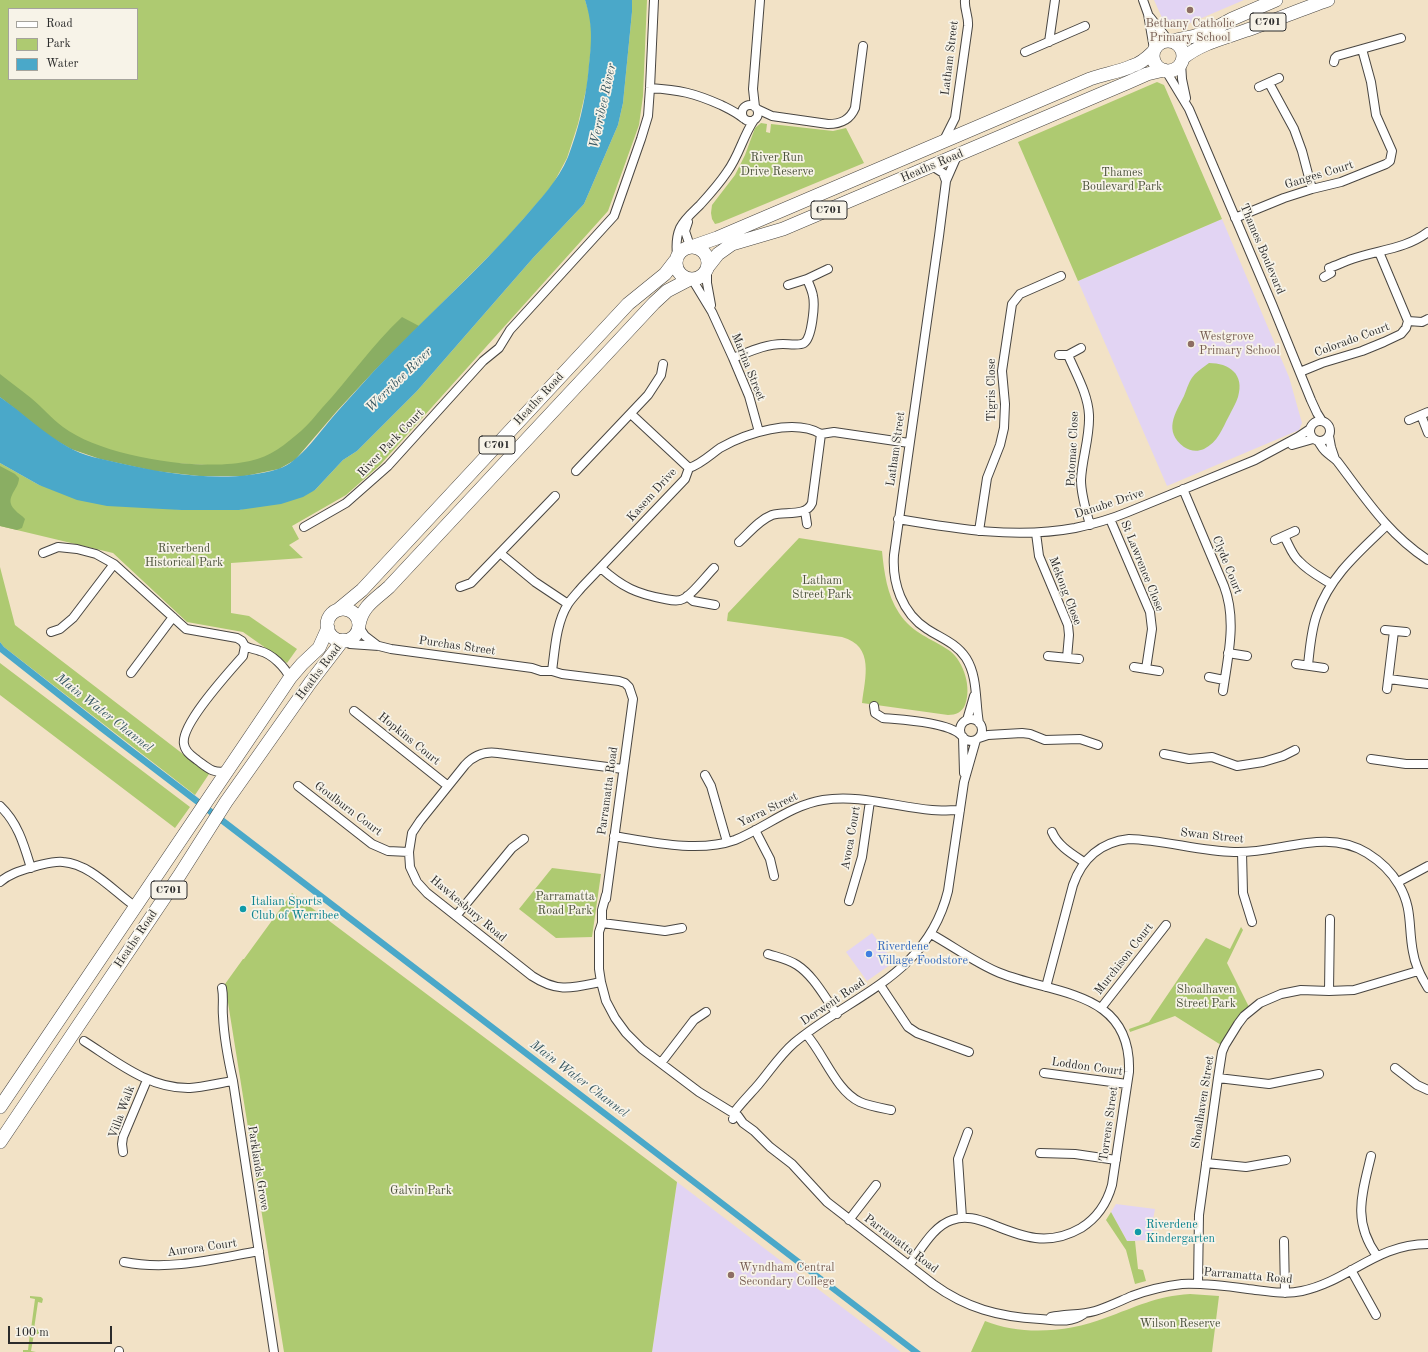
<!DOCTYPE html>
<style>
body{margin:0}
#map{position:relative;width:1428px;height:1352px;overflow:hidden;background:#f2e2c6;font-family:"Old Standard TT",serif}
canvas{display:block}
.legend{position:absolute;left:8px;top:8px;width:130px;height:72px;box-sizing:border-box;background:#f7f3e8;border:1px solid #a5a39c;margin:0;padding:5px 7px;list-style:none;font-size:12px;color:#2b2b2b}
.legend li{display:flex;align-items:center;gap:8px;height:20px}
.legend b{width:20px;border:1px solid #a5a39c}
.scale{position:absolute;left:8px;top:1326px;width:104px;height:18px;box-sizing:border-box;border:2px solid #2b2b2b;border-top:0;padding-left:5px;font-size:12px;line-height:14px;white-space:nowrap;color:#2b2b2b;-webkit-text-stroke:3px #f7f3e8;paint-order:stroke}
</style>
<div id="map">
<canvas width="1428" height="1352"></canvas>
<ul class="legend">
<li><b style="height:5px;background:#fff"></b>Road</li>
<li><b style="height:11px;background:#aeca71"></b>Park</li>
<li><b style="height:11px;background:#4aa8c9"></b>Water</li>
</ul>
<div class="scale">100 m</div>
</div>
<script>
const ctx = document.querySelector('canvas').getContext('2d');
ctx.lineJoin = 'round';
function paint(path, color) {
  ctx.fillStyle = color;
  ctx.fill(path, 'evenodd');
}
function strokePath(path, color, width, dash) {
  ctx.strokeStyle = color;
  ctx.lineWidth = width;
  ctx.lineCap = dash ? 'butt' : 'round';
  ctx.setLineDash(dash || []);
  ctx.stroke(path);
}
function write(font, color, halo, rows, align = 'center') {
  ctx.font = font + ' "Old Standard TT",serif';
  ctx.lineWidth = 3.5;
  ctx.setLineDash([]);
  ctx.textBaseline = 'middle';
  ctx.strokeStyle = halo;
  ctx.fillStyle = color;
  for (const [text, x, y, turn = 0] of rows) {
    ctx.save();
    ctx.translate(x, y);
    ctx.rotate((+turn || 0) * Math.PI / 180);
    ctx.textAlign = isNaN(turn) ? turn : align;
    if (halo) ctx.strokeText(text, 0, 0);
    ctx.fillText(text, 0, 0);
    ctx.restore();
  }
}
paint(new Path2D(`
 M1154,0H1244L1176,29L1163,20Z
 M1222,219L1289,377L1302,423L1299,430L1167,486L1078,281Z
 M872,933L894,962L867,981L846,952Z
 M677,1182L901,1352H652Z
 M1116,1204L1155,1209L1152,1225L1153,1240L1127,1241L1111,1212Z`), '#e2d4f3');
paint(new Path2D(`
 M0,0H585L590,15L592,38L587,86L578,124L567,158L552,186L505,240L375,370L279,469L100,459L0,397ZM9,9H137V79H9Z
 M632,0H647L643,96L639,125L608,211L380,465L346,495L292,526L299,539L289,545L303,558L231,563V613L249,616L297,649L287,663L243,632L187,622L113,553L0,526V463L39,485L181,510H239L315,490L343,460L357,451L417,391L533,258L584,204L618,125L623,103L632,12Z
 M1157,82L1164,85L1222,219L1078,281L1018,142Z
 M761,123L767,124L766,132L770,133L771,124L833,131L846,128L864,163L719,223L715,224L712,219L711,213L712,205L735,175L745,155L755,128Z
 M1209,363C1229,363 1245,374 1238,397C1236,403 1232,410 1229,416C1222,429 1218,442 1204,449C1197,452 1190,451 1184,447C1163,431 1175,414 1184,396C1187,389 1189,380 1195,374C1199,370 1204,367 1209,363Z
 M799,538L882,551C884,572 887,595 899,613C914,635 930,637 950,651C964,662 972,688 965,705C962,712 956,715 948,715L862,703C865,678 875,646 842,637L727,621L728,613Z
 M0,567L15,625L209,774L195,795L4,647L0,642Z
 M0,663L190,807L175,828L0,695Z
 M552,868L601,874L592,937L556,938L519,909Z
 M292,893L677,1182L652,1352H284L225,984L243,959H244Z
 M1241,927L1243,930L1227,963L1249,1007L1235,1020L1221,1045L1175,1016L1130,1032L1129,1029L1149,1022L1206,938L1230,949Z
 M1111,1212L1127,1241H1135L1138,1269L1143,1270L1146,1281L1135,1284L1126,1250L1106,1220Z
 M1190,1294L1219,1296L1212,1352H971L985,1321C1022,1336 1069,1332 1105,1318C1136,1307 1156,1296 1190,1294Z
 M30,1296L41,1297L43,1299L42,1303L38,1302L34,1329L39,1330V1333L38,1334H34L31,1351L36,1352H23V1350H28L30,1333L25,1332V1329H31L35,1299L30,1298Z`), '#aeca71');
paint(new Path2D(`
 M402,317L419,326L375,370L337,411L295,460L279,469L245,476H199L154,471L100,459L71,449L50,437L0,397V374C10,382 21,390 31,398C42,407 51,418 63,427C103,457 201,472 250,461C270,457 286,444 301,431C309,424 315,416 322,408C349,379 372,345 402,317Z
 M0,466L15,474L19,478C19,490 3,498 15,510C18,514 22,515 25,519L22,528L17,530L0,526Z`), '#8aae63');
paint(new Path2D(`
 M585,0H632V12L623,103L618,125L584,204L533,258L417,391L357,451L343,460L315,490L303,497L281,504L239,510H181L107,506L77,500L39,485L0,463V397C23,413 43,433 68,447C83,456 102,459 119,463C166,474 230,484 278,469C300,463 322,428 338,411C350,398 362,384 374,371C423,319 477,272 524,218C540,199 558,181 568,157C578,131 585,102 588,75C591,46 594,28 585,0Z
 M0,642L4,647L129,745L921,1352H911L100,731L0,652Z`), '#4aa8c9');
const minor = new Path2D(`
 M1143,0L1148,14L1154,49
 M1150,17L1169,41
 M1049,42L1055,0
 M1025,52L1085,26
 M1334,62L1335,58L1337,56L1401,38
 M1181,63L1182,79L1186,98
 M1166,71L1189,109L1272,304L1311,400L1317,413L1322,421
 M1269,83L1294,129L1302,151L1312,189
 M1259,87L1279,78
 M650,88C680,90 694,93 721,105C729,109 736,112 743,118
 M742 113a8 8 0 1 1 16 0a8 8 0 1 1-16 0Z
 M755,107L753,89L760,0
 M757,109L772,116L828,124C841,124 850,120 855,108L863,46
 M943,142L955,118L968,26C969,17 964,9 965,0
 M957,156L946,181L939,236L894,555C892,583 902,613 927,629C941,638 956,643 966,658C978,677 975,701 979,723
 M932,166L943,173L946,181
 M1235,218L1284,198L1312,189L1341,182L1386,164L1390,161L1392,151L1376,115L1371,82L1362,49
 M688,222L685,231L690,246
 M1379,252L1408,321
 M677,255C676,245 676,237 680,228C685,218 693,212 700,205C710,194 719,184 727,172C739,156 743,136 754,120
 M707,269V283L711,305
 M1324,277L1331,273L1329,268C1337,265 1344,262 1352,259C1378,250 1406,249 1428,232
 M692,279L712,312L733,358L749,396L759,432
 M788,285L807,279L828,269
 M1059,355H1068L1081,348
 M1068,355C1076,374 1088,394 1089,415C1090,437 1082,458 1081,480C1081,495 1086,510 1090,525
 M733,358C749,352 765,344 783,344C789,344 799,346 804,343C812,338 815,305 813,296C812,290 809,284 807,279
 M1300,372L1322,363L1362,351L1384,342L1401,334L1406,328L1408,321L1422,322L1428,319
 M631,414L689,468
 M1421,415L1428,433
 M1409,420L1428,412
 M1310 431a10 10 0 1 1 20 0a10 10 0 1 1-20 0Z
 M1329,436L1331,447L1335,459
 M1318,441C1320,444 1322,448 1325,451C1329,455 1333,457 1337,461C1366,499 1387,533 1428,560
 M1292,445L1313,439
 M576,471L648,395L661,375L663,364
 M1183,489L1224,586C1237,620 1228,656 1223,691
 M805,511L807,524
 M898,519C957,529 1016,539 1075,528C1094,524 1111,519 1128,512L1255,460L1298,437L1310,429
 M1110,519L1150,612L1152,629L1146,669
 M304,527L346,503L388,466L483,361L499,348L510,330L614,216L641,139L648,116L650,88L654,0
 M979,531L987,478L1000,445L1004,428L1005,404L1002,371L1012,304L1020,294L1061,276
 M1036,533L1039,556L1068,625L1069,635L1067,658
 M1284,536C1289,545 1292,555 1299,561C1308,571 1320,577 1331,584
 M1275,540L1295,531
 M739,542C749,533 759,520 772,515C785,511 806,517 812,503L821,434
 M43,553L58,547L77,549L96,554L114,564L186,629L237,638L242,641L245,646
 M500,553L535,582L568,604
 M601,568C622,587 637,594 665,599C670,600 678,602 683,599C692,595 706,576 714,568
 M460,587L471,583L555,496
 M687,596L693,601L715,605
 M359,627L365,636L378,646
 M1385,630L1406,632
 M51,632L60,629L73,618L114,564
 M345,640L350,644L379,646L391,649L532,668L541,671H552L562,674L619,681L625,683L629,687L633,699L606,899
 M245,646C250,649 255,649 260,651C272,654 285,667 290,678
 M1228,653L1247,656
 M1048,656L1079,659
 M1296,664L1324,668
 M1308,665C1310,648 1311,630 1317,614C1330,576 1359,552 1387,525
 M1134,667L1159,671
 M552,671C555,649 556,623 568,604C572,598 577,593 582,587L685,479L689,468C701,464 710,455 720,448C746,433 794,418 821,434L834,432L909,443
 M131,673L173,617
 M1209,677L1224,680
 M1389,679L1428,684
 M1387,689L1394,631
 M874,706L875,713L883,718C903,720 947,722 961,735
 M354,711L448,786
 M960 730a11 11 0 1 1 22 0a11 11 0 1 1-22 0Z
 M967,720L974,696
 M963,737L964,773
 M979,738L988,735L1022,733L1030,734L1045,740L1080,739L1098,745
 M1164,754L1189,759L1212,757L1237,766L1263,762L1283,756L1295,750
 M1371,759L1406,764H1428
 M227,771C213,774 208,768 197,760C192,756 185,752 184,744C180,725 229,672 243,656L245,646
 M705,775L711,786L727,842
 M298,786L372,844L388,851L409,852
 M0,806C18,823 24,845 31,868
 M755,830L770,859L774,876
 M1052,832C1058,846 1072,854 1084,862
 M614,836C651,842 699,853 735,840C765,828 791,805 823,800C859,794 896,807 932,810C941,811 951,810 960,810
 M1242,852L1243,893L1252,922
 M0,882C10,873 23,870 36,866C45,864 54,861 63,862C91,864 114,892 136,907
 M1398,882L1428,866
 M606,895L602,910V923L599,932V969L601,982L606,1001L615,1018L626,1033L642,1049L699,1092L738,1116L743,1123L754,1131L770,1147L792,1164L827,1202L933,1284C966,1308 999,1317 1040,1319C1055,1320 1070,1324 1084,1314
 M849,901L862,857L870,801
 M456,916L512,848L524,839
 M602,923L665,931L682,928
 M768,954C777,957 788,959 797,965C814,976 825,998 837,1014
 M601,982C572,988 558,993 532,976L427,893L417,882L410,867L409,852L412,833L420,821L465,765C474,755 485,751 498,753L623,769
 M880,985L908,1027L917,1033L969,1052
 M1046,987L1073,885C1082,859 1101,842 1129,839C1164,840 1199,851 1234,852C1279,854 1325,827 1367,853C1380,861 1391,871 1399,885C1413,909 1408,927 1413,952C1415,965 1421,977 1428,988
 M222,988C224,998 222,1007 223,1016C224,1038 228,1059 233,1081L274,1352
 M1329,991L1330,919
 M1101,1008L1166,925
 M806,1034C824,1054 836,1091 860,1102C869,1106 881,1108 891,1110
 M84,1041C117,1062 149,1089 190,1088C204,1087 219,1083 233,1081
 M661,1063L694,1020L706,1012
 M1395,1068L1417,1085L1428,1090
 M1044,1073L1127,1084
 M1218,1078L1269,1084L1319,1074
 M733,1119L736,1110C743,1101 751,1093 758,1085C770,1071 780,1055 794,1043C853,994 927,976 948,891L964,782L976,740
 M123,1152L122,1144L123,1137L147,1080
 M1040,1153L1075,1154L1116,1160
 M1371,1156C1362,1194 1352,1221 1377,1256
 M1206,1163L1246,1167L1286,1160
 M962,1218L958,1159L968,1132
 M849,1220L876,1185
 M1284,1241L1285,1293
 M124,1262C170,1271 214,1259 259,1251
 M909,1265C921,1250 933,1226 952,1220C965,1215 978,1219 991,1224C1023,1237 1048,1247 1081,1228C1097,1218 1107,1203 1112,1185L1129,1072C1132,990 1055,995 1000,973C977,964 953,946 931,934
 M1351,1270L1376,1315
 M1198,1284L1199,1215L1218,1078L1222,1052L1225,1045L1238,1024L1244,1016L1260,1003L1281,994L1301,990L1329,991L1354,990L1418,971
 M1051,1317C1066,1314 1081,1315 1095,1311C1108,1307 1120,1301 1132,1296C1148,1290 1165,1286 1182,1284C1204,1283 1226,1286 1248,1289C1266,1291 1284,1295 1302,1291C1349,1281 1376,1244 1428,1244
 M119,1351V1352`);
const primary = new Path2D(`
 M1171,41L1195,36L1210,31L1232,19L1276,0
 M1153 56a15 15 0 1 1 30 0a15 15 0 1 1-30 0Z
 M1183,58C1201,43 1225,38 1247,30C1274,21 1301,9 1328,0
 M694,246L717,238L1090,79C1104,74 1119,72 1132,66C1140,64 1147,58 1153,52
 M676 263a16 16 0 1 1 32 0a16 16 0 1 1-32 0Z
 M707,268L718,254L732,244L783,229L1129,82L1147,74L1164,70
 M339,609L362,590L628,304L665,274L675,261
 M327 625a16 16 0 1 1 32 0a16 16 0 1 1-32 0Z
 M359,625C362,606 376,599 389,587L654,303L667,291L690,279
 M0,1107L290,678L302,664L319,648L328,628
 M0,1142L179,876L226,802L310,683L343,640`);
strokePath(minor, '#494642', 10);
strokePath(primary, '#494642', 14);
strokePath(minor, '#fff', 8);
strokePath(primary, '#fff', 13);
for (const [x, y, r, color] of [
 [1190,10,4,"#8d6e63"],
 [1191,344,4,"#8d6e63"],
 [243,909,4,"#0f9aa8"],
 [869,954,4,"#3f7fe0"],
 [1138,1232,4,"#0f9aa8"],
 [731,1275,4,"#8d6e63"]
]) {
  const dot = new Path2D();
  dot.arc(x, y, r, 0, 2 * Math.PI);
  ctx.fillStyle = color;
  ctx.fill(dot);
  strokePath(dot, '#f7f3e8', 1.5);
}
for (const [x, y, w] of [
 [1268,22,36],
 [829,210,36],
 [497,445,36],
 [169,890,36]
]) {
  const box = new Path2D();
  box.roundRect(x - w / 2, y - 9, w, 18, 3);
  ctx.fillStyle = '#f7f3e8';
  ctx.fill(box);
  strokePath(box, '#2b2b2b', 1);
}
write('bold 11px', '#2b2b2b', null, [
 ["C701",1268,22],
 ["C701",829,210],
 ["C701",497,445],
 ["C701",169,890]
]);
write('12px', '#785e54', '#f7f3e8', [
 ["Bethany Catholic",1190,24,"center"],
 ["Primary School",1190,38,"center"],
 ["Westgrove",1199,337],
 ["Primary School",1199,351],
 ["Wyndham Central",739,1268],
 ["Secondary College",739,1282]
], 'left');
write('12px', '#2b2b2b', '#f7f3e8', [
 ["Latham Street",950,58,-83],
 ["Heaths Road",932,166,-23],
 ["Ganges Court",1319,175,-17],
 ["Thames Boulevard",1262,249,67],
 ["Colorado Court",1352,340,-20],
 ["Marina Street",748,367,68],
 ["Tigris Close",992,390,-90],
 ["Heaths Road",539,399,-47],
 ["River Park Court",391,443,-46],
 ["Latham Street",896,449,-82],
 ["Potomac Close",1073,449,-87],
 ["Kasem Drive",652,495,-48],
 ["Danube Drive",1109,504,-18],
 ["Clyde Court",1227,565,68],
 ["St Lawrence Close",1142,566,68],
 ["Mekong Close",1065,591,69],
 ["Purchas Street",457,646,8],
 ["Heaths Road",319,672,-53],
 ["Hopkins Court",409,739,39],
 ["Parramatta Road",608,791,-82],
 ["Goulburn Court",348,809,37],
 ["Yarra Street",768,810,-26],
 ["Swan Street",1212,836,6],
 ["Avoca Court",851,838,-80],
 ["Hawkesbury Road",468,909,40],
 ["Heaths Road",136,939,-56],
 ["Murchison Court",1124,959,-52],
 ["Derwent Road",833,1002,-34],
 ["Loddon Court",1087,1067,8],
 ["Shoalhaven Street",1203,1102,-81],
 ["Villa Walk",122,1112,-70],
 ["Torrens Street",1109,1124,-82],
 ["Parklands Grove",258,1168,81],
 ["Parramatta Road",901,1244,37],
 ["Aurora Court",202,1248,-8],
 ["Parramatta Road",1248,1276,5]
]);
write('12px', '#4c533c', '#f7f3e8', [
 ["River Run",777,158],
 ["Drive Reserve",777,172],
 ["Thames",1122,173],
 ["Boulevard Park",1122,187],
 ["Riverbend",184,549],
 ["Historical Park",184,563],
 ["Latham",822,581],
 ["Street Park",822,595],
 ["Parramatta",565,897],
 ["Road Park",565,911],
 ["Shoalhaven",1206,990],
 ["Street Park",1206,1004],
 ["Galvin Park",421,1191],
 ["Wilson Reserve",1180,1324]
]);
write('12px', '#0d838f', '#f7f3e8', [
 ["Italian Sports",251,902],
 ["Club of Werribee",251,916],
 ["Riverdene",1146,1225],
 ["Kindergarten",1146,1239]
], 'left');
write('12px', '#366cbe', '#f7f3e8', [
 ["Riverdene",877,947],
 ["Village Foodstore",877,961]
], 'left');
write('italic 13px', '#365762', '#f7f3e8', [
 ["Werribee River",603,106,-78],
 ["Werribee River",399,380,-44],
 ["Main Water Channel",104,713,38],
 ["Main Water Channel",579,1079,37]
]);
</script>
